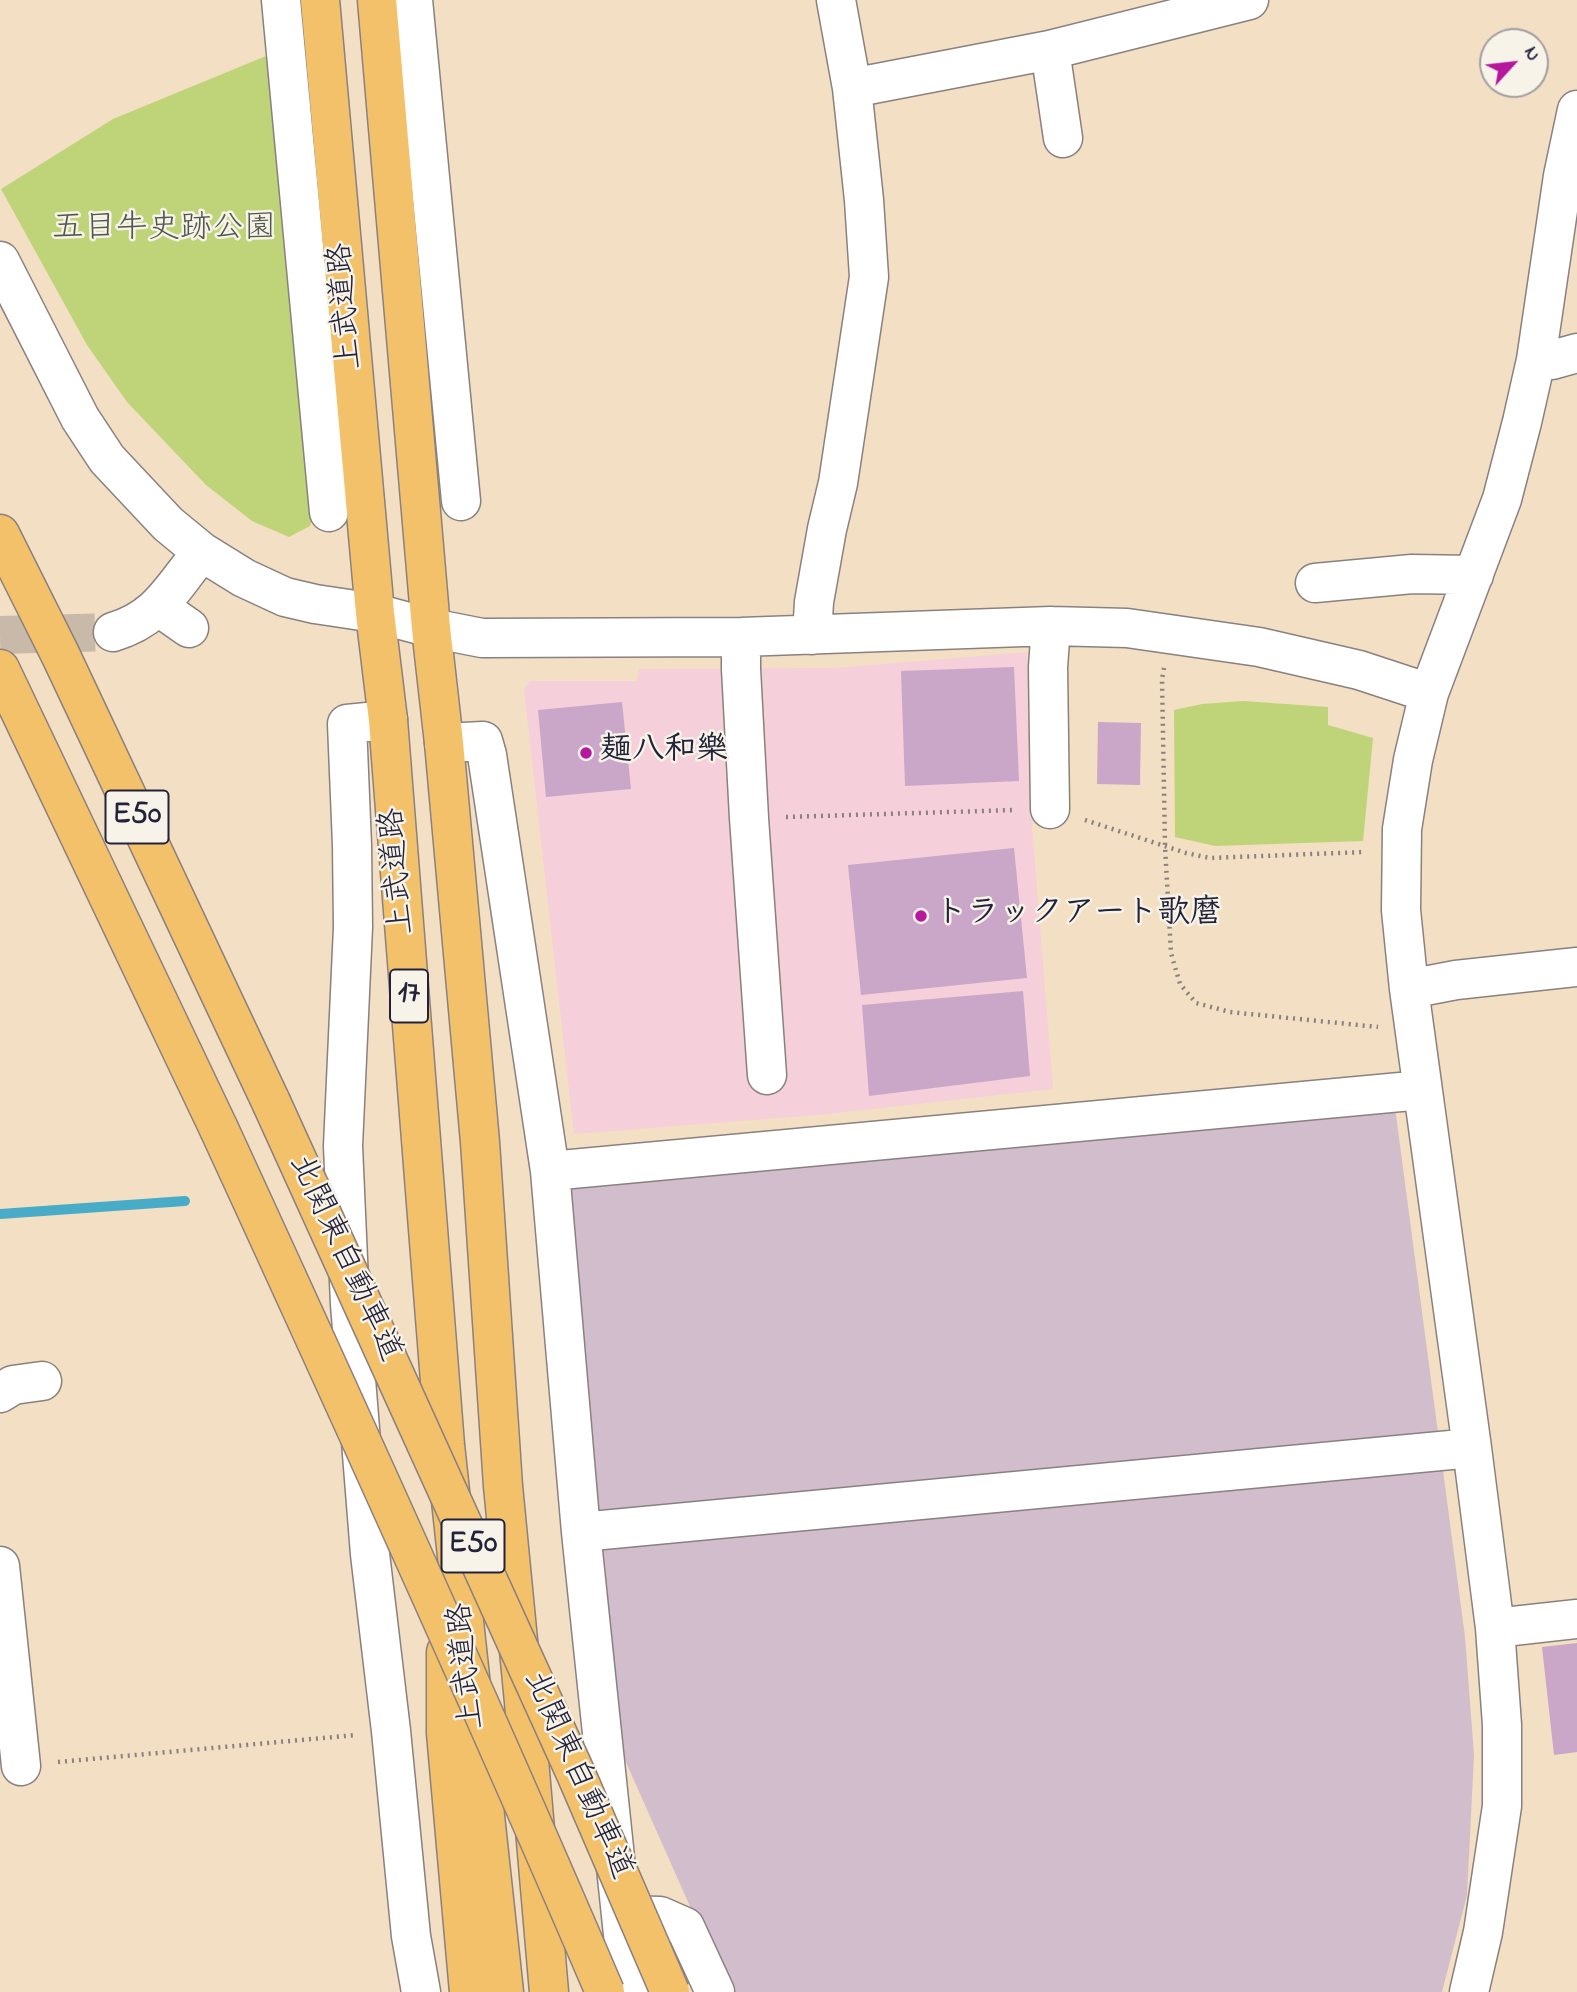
<!DOCTYPE html>
<meta charset="utf-8">
<style>
body{margin:0}
#map{position:relative;width:1577px;height:1992px;overflow:hidden;background:#f3dfc3;font-family:"Indie Flower",sans-serif}
canvas{display:block}
.north{position:absolute;left:1479px;top:28px;width:70px;height:70px;box-sizing:border-box;background:#f7f3e8;border:2px solid #a29fa3;border-radius:50%;rotate:63deg;font-size:19px;font-weight:700;line-height:28px;text-align:center;color:#22223b}
.north::after{content:'';display:block;margin:auto;width:24px;height:32px;background:#b5179e;clip-path:polygon(50% 0,100% 100%,50% 72%,0 100%)}
</style>
<div id="map">
<canvas width="1577" height="1992"></canvas>
<div class="north">N</div>
</div>
<script>
const ctx = document.querySelector('canvas').getContext('2d');
ctx.lineJoin = 'round';
function paint(path, color) {
  ctx.fillStyle = color;
  ctx.fill(path, 'evenodd');
}
function strokePath(path, color, width, dash) {
  ctx.strokeStyle = color;
  ctx.lineWidth = width;
  ctx.lineCap = dash ? 'butt' : 'round';
  ctx.setLineDash(dash || []);
  ctx.stroke(path);
}
function write(font, color, halo, rows, align = 'center') {
  ctx.font = font + ' "Indie Flower","Klee One",sans-serif';
  ctx.lineWidth = 5;
  ctx.setLineDash([]);
  ctx.textBaseline = 'middle';
  ctx.strokeStyle = halo;
  ctx.fillStyle = color;
  for (const [text, x, y, turn = 0] of rows) {
    ctx.save();
    ctx.translate(x, y);
    ctx.rotate((+turn || 0) * Math.PI / 180);
    ctx.textAlign = isNaN(turn) ? turn : align;
    if (halo) ctx.strokeText(text, 0, 0);
    ctx.fillText(text, 0, 0);
    ctx.restore();
  }
}
paint(new Path2D(`
 M1027,652L1034,809L1032,827L1053,1089L818,1115L574,1134L524,689L530,681H637L639,669L835,668Z`), '#f5cfd9');
paint(new Path2D(`
 M1394,1100L1465,1637L1474,1755L1467,1895L1442,1992H728L625,1760L599,1529L565,1180Z`), '#d1bdcb');
paint(new Path2D(`
 M266,56L315,514L310,526L289,537L252,521L206,485L127,402L87,345L1,189L113,119Z
 M1243,701L1328,707V725L1373,738L1363,841L1215,846L1175,837L1174,710L1202,704Z`), '#bfd478');
strokePath(new Path2D(`
 M0,1214L185,1201`), '#48abc7', 10);
paint(new Path2D(`
 M1014,667L1019,781L905,786L901,671Z
 M622,702L631,789L546,797L538,710Z
 M1098,722L1141,723L1140,785L1097,784Z
 M1014,848L1027,978L861,995L848,865Z
 M1023,991L1030,1076L869,1096L862,1005Z
 M1577,1643V1752L1554,1755L1542,1647Z`), '#caa7c9');
strokePath(new Path2D(`
 M0,635L113,632`), '#c9b9a8', 38, [38, 19]);
const minor = new Path2D(`
 M281,0L329,512
 M413,0L461,501
 M1050,50L1063,138
 M852,88L1050,50L1249,0
 M0,261L80,418L107,459L168,524L202,552L244,578L285,597L315,604L375,613L431,628L482,638L741,637L1051,626L1127,628L1259,647L1359,670L1429,693
 M1536,360H1552L1577,353
 M1315,583L1412,574L1474,575
 M159,607L189,628
 M113,632C160,618 172,587 202,552
 M812,635L814,602L827,529L838,483L869,277L864,200L852,88L836,0
 M741,637V669L749,818L767,1075
 M388,720L347,724L352,845L353,927L343,1146L350,1304L370,1554L391,1731L411,1936L421,1992
 M444,743L483,741L487,755L550,1171L581,1532L629,1992
 M1050,809L1048,667L1051,626
 M1409,989L1456,980L1577,967
 M550,1171L1422,1090
 M0,1393L13,1385L42,1381
 M581,1532L1472,1448
 M0,1566L21,1766
 M1495,1628L1577,1619
 M622,1915L660,1916L685,1927L715,1992
 M1469,1992L1483,1932L1502,1806V1725L1495,1628L1472,1448L1409,989L1401,910L1402,829L1413,760L1429,693L1502,499L1522,422L1536,360L1563,176L1577,110`);
const highway = new Path2D(`
 M320,0L375,613L388,720L445,1445L504,1992
 M377,0L431,628L444,743L480,1142L503,1486L524,1702L549,1992
 M0,534L61,656L271,1102
 M0,669L219,1129
 M446,1652V1733L469,1992`);
strokePath(minor, '#8a807f', 41);
strokePath(highway, '#8a807f', 41);
strokePath(new Path2D(`
 M1164,668L1162,679L1165,846L1171,953L1180,984L1196,1003L1230,1012L1378,1027
 M786,817L1015,810
 M1085,820L1186,853L1210,858L1364,852
 M58,1762L356,1735`), '#8a807f', 4.5, [2, 5]);
strokePath(minor, '#fff', 38);
strokePath(highway, '#f4c16b', 38);
const highwayBridge = new Path2D(`
 M271,1102L576,1774L670,1992
 M219,1129C351,1416 481,1702 605,1992`);
strokePath(highwayBridge, '#8a807f', 41, []);
strokePath(highwayBridge, '#f4c16b', 38);
for (const [x, y, r, color] of [
 [586,753,7,"#b5179e"],
 [921,916,7,"#b5179e"]
]) {
  const dot = new Path2D();
  dot.arc(x, y, r, 0, 2 * Math.PI);
  ctx.fillStyle = color;
  ctx.fill(dot);
  strokePath(dot, '#f7f3e8', 2.5);
}
for (const [x, y, w] of [
 [137,817,63],
 [409,996,38],
 [473,1546,63]
]) {
  const box = new Path2D();
  box.roundRect(x - w / 2, y - 26.5, w, 53, 5);
  ctx.fillStyle = '#f7f3e8';
  ctx.fill(box);
  strokePath(box, '#22223b', 2);
}
write('bold 30px', '#22223b', null, [
 ["E50",137,817],
 ["17",409,996],
 ["E50",473,1546]
]);
write('32px', '#51574d', '#f7f3e8', [
 ["五目牛史跡公園",164,231]
]);
write('32px', '#22223b', '#f7f3e8', [
 ["上武道路",348,306,-95],
 ["上武道路",400,871,-95],
 ["北関東自動車道",343,1259,65],
 ["上武道路",469,1666,-96],
 ["北関東自動車道",576,1776,66]
]);
write('bold 32px', '#22223b', '#f7f3e8', [
 ["麺八和樂",600,753],
 ["トラックアート歌麿",935,916]
], 'left');
</script>
